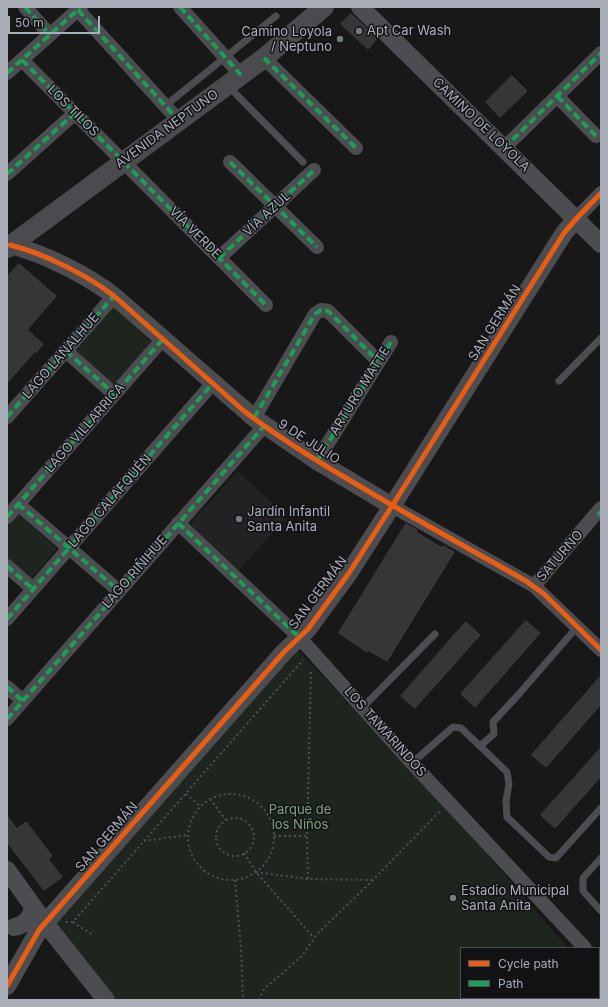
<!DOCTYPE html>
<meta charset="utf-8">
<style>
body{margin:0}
#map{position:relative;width:608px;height:1007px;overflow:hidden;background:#181818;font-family:Inter,sans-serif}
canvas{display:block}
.frame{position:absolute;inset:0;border:8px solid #a9aeb9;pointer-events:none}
.legend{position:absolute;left:460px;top:947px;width:140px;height:52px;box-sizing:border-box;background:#121214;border:1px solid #4e5056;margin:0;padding:5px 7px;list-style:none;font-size:12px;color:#a9aeb9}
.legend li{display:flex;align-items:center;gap:8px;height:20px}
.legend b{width:20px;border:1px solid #4e5056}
.scale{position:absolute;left:8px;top:16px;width:92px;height:18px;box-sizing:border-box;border:2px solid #a9aeb9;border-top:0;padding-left:5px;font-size:12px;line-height:14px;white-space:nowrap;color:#a9aeb9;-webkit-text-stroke:3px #121214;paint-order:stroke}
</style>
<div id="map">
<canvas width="608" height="1007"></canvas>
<div class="frame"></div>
<ul class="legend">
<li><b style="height:5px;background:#e95d12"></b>Cycle path</li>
<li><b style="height:5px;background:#1a9f57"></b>Path</li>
</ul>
<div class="scale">50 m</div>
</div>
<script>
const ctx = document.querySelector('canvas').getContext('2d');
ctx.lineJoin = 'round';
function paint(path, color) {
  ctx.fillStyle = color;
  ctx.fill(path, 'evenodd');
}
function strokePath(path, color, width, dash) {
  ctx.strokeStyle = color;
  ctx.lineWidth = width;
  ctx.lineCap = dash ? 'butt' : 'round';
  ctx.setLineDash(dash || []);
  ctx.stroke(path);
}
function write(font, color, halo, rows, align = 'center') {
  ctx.font = font + ' Inter,sans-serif';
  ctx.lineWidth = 3;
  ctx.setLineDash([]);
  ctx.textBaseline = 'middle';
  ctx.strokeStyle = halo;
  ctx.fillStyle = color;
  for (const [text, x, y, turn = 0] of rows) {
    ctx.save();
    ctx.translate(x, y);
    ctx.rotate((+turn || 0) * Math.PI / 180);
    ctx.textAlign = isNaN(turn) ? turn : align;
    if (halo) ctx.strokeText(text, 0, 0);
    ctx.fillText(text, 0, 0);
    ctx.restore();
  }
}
paint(new Path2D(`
 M238,471L287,517L239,570L192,528V521Z`), '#222224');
paint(new Path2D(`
 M111,304L152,343L112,387L70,350Z
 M17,513L57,548L30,580L7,560V524Z
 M298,650L454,816L568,948H461V998H599V984L601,986V1000H114L57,930V922L277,673L280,666Z`), '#1e251f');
const building = new Path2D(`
 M351,14L377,38L368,49L341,24Z
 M512,76L527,91L500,117L486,102Z
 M19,264L56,296L27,330L43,344L36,353L35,351L7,383V277Z
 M406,524L417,530L416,532L442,548L443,546L454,552L387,661L368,650L367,652L339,633Z
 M526,621L540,633L475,707L461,694Z
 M466,622L480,635L415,708L401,696Z
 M601,676V704L546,767L532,755Z
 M601,748V776L555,828L541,815Z
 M7,816L17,829L26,822L52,856L48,859L62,877L44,890L7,842Z`);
paint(building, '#363637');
strokePath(building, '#404144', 1);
strokePath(new Path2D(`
 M186,794L200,806
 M188 837a43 43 0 1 1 86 0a43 43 0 1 1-86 0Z
 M210,799L226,820
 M216 837a19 19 0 1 1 38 0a19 19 0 1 1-38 0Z
 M274,836H307
 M144,841L188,835
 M244,853L256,872L314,938
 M256,872L308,879L373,880
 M308,879L307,836L311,669
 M235,880L241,948L243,1000
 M66,922H73L303,660
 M73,922L93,935
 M599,993L601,991
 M259,1000L264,989L302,956L317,934L373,880L440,811
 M591,1000L593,998`), '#4e4f53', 2, [2, 3]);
strokePath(new Path2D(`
 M228,86L303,162
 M165,106L276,16
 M559,381L601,338
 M362,708L435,634
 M480,746L494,734L493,722L519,694L577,627
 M412,763L453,727L461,728L507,772L509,784L506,801L507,817L549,857L556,858L601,808
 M601,858L583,878V891L601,911`), '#4c4d51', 7);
strokePath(new Path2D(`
 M25,7L50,35
 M180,7L241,75
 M78,10L179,121
 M264,58L356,148
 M22,60L266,305
 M7,73L81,7
 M557,96L596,136
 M504,148L601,53
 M230,162L317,247
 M7,174L75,113
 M576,219L601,193
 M219,258L314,170
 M66,351L114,394
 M7,417L114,296
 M254,418L315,314L321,310L328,311L378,361
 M317,461L391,342
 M18,504L119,591
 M392,506L534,586L601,650
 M7,517L163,339
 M178,523L299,637L412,763L585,948
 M7,566L33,589
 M534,586L601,508
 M7,619L213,383
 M7,687L23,701
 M7,719L264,426
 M599,963L601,966`), '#4c4d51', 14);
strokePath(new Path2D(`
 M360,7L601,244
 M10,245C43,253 87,275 114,296L254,418L317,461L392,506
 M7,870L45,923L106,1000
 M14,927C25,925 32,917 33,906
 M7,986L39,930L284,652L308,629L349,573L399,495L564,233L576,219`), '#4c4d51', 18);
strokePath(new Path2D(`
 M7,248L264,58L324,7`), '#4b4b4f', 20);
strokePath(new Path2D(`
 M25,7L50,35
 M180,7L241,75
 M78,10L179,121
 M264,58L356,148
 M22,60L266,305
 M7,73L80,8
 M557,96L596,136
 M504,148L601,53
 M230,162L317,247
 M7,174L75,113
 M219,258L314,170
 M66,351L114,394
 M7,417L114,296
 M254,418L315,314L321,310L328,311L378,361
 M317,461L391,342
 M18,504L119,591
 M598,512L601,515
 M7,517L163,339
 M178,523L299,637
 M7,566L33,589
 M7,619L213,383
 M7,687L23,701
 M7,719L264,426`), '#1a9f57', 4, [8, 4]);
strokePath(new Path2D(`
 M10,245C43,253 87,275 114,296L244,411C278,437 315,460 351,481C409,516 468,548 526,581L544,594L601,650
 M7,986L39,930L284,652L308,629L349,573L399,495L564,233L576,219L601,193`), '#e95d12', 5);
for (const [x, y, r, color] of [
 [359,31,4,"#767a81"],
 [340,39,4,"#767a81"],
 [239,519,4,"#767a81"],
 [453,898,4,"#767a81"]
]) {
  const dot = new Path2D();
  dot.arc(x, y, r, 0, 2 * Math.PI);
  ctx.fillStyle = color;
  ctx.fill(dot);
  strokePath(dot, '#121214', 1.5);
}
write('13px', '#a9aeb9', '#121214', [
 ["Apt Car Wash",367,31],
 ["Camino Loyola",332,32,"right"],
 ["/ Neptuno",332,47,"right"],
 ["Jardín Infantil",247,512],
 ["Santa Anita",247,527],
 ["Estadio Municipal",461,891],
 ["Santa Anita",461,906]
], 'left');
write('13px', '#a9aeb9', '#121214', [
 ["LOS TILOS",73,111,45],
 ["CAMINO DE LOYOLA",481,125,44],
 ["AVENIDA NEPTUNO",167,129,-36],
 ["VÍA AZUL",267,214,-43],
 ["VÍA VERDE",195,233,45],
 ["SAN GERMÁN",495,323,-58],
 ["LAGO LANALHUE",61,356,-49],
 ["ARTURO MATTE",360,391,-58],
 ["LAGO VILLARRICA",85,428,-49],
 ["9 DE JULIO",309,442,33],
 ["LAGO CALAFQUÉN",110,501,-49],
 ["SATURNO",560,556,-49],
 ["LAGO RIÑIHUE",135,572,-49],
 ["SAN GERMÁN",318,593,-53],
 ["LOS TAMARINDOS",385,732,48],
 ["SAN GERMÁN",107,837,-49]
]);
write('13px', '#80a382', '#121214', [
 ["Parque de",300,810],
 ["los Niños",300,825]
]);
</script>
